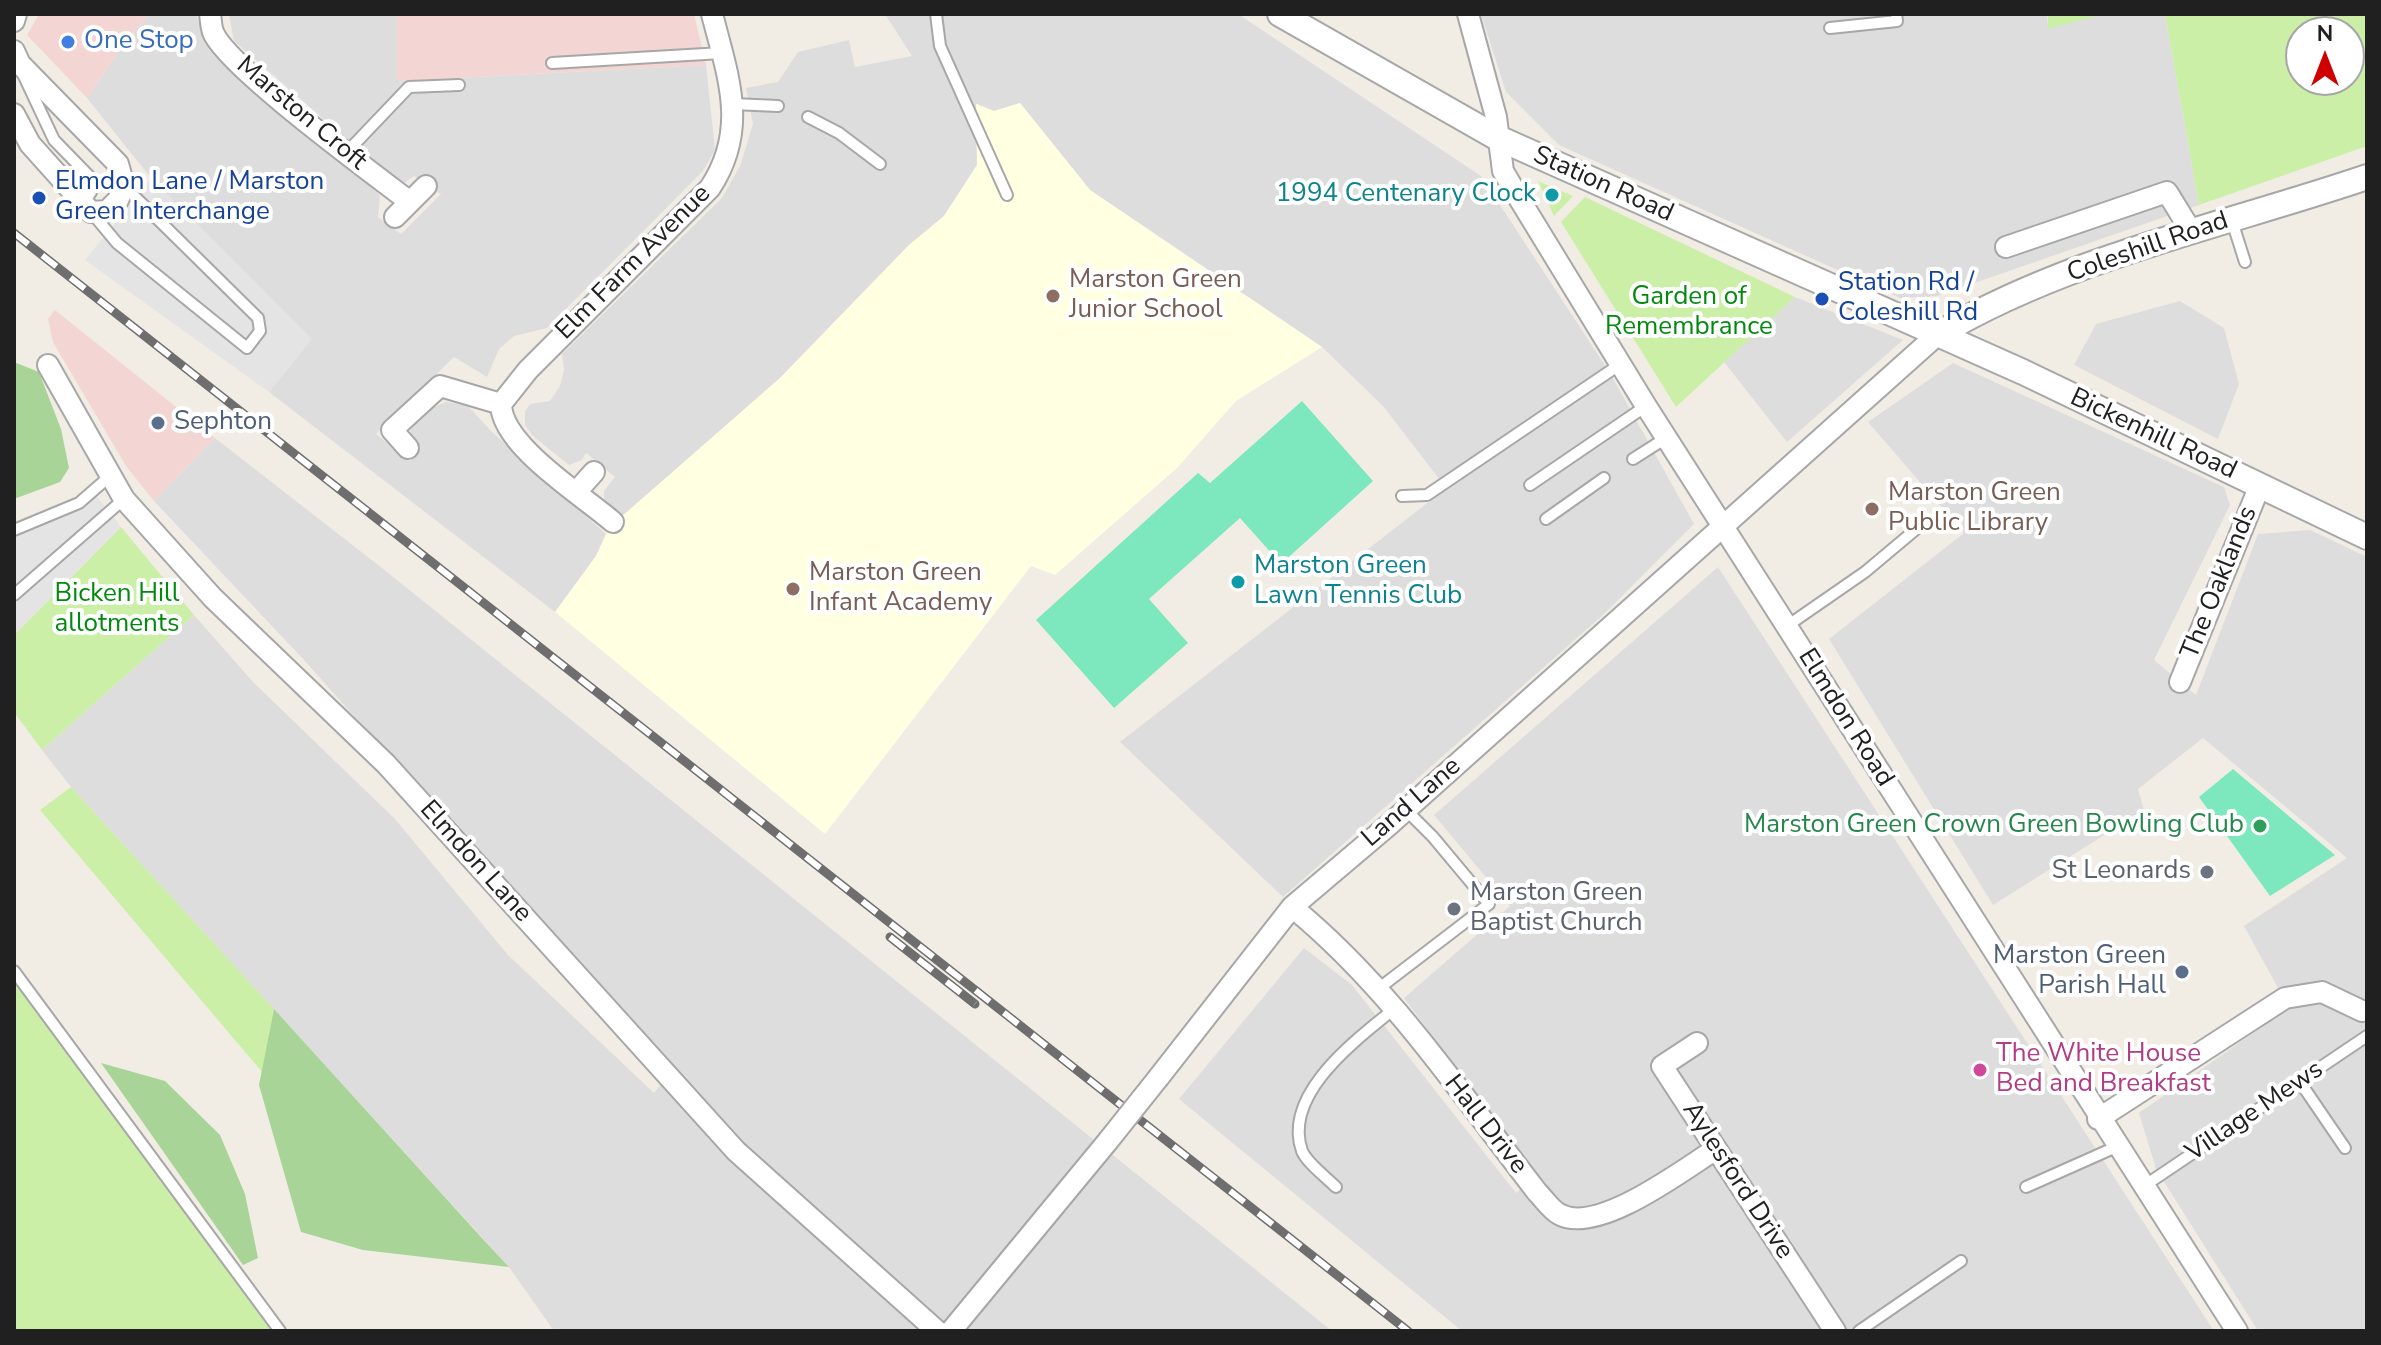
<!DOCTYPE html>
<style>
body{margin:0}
#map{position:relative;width:2381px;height:1345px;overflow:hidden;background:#f1ede5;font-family:"Nunito Sans",sans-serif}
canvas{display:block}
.frame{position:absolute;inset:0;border:16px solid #202020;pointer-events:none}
.north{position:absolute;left:2285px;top:16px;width:80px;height:80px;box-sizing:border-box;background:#fff;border:2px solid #a6a6a6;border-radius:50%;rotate:0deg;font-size:22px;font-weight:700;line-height:32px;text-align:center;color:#202020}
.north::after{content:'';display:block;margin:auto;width:28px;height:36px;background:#d00001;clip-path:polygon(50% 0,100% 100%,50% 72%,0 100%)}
</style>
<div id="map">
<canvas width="2381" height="1345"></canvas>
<div class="frame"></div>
<div class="north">N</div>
</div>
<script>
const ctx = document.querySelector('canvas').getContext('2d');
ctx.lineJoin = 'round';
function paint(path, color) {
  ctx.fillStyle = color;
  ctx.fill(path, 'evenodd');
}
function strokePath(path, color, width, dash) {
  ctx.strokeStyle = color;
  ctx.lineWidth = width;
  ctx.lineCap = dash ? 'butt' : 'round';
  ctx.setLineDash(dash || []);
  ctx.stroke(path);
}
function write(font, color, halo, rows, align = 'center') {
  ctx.font = font + ' "Nunito Sans",sans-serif';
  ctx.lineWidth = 8;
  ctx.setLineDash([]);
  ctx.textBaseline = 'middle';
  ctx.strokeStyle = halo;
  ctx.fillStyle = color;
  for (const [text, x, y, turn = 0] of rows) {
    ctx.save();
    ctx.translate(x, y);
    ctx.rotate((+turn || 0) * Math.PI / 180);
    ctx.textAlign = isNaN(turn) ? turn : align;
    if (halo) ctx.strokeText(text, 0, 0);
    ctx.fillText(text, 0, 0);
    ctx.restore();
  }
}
paint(new Path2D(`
 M150,14H196L201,29L224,60L380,195L378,217L401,234L441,194L414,176L400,186L234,41L229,14H397L398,81L706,65L715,150L703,171L547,328L514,336L499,349L487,377L454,357L376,434L410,461L421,448L410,437L411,426L432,408L446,402L468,406L492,432L606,534L596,556L555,612L269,392L311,339L151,178L87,98L128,38Z
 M885,14H1238L1481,176L1606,367L1440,480L1383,406L1322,347L1090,190L1020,103L994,111L977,104V165L944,216L909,245L780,378L620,518L604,499V491L615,477L586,453L582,460L569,465L533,436L525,425V411L530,404L550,401L560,386L564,370L562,354L722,198L740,166L753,124L746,88L778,82L798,52L849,40L855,67L912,56Z
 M1481,14H2047L2048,28L2105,14H2165L2199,205L1937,296L1900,298L1559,145L1506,92Z
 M1795,297L1903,340L1787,442L1724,362Z
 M2180,301L2224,328L2239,384L2218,439L2074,365L2096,324Z
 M1953,363L2224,487L2230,505L2154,660L2196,695L2258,534L2310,530L2367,557V1331H2258L2156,1169L2139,1113L2289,1008L2244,926L2347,858L2203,738L2138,789L2144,810L1993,905L1829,639L1964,533L1868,422Z
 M1611,375L1694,524L1603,615L1283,897L1120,742L1435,497Z
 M215,438L382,568L1332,1331H554L509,1267L71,787L42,750L194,615L253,682L395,819L508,955L654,1093L671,1072L304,660L154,501Z
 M1718,567L2214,1331H1462L1179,1099L1304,948L1352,985L1516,1193L1535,1175L1404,998L1510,906L1434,815Z`), '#dedddd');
paint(new Path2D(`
 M39,14H150L128,38L87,98L27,35Z
 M397,14H694L706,65L397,81Z
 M55,310L215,438L154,501L126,466L53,342L48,319Z`), '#f3d5d3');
paint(new Path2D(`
 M1020,103L1090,190L1322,347L1236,401L1177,468L1055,575L1031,566L825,834L555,612L596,556L606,534L620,518L780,378L909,245L944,216L977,165L976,104L994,111Z`), '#ffffe1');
paint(new Path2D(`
 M2048,14H2105L2048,29Z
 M2165,14H2367V146L2199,205ZM2349,32V80H2301V32Z
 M1538,181L1573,196L1554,216Z
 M1585,197L1795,297L1676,407L1561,222Z
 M121,527L194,615L42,750L14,712V635Z
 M71,787L274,1009L262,1072L40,810Z
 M14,975L271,1331H14Z`), '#cbefa7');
paint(new Path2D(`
 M14,362L39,372L61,429L69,468L60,482L14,499Z
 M274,1009L481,1237L509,1267L363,1250L301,1232L259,1085Z
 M101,1063L165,1081L220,1135L245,1194L258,1258L243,1265Z`), '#a9d497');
paint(new Path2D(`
 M1302,401L1373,481L1281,564L1240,518L1149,599L1188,643L1114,708L1036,620L1198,473L1210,483Z
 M2233,769L2335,855L2270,896L2199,797Z`), '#7de7bd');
paint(new Path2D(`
 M151,178L312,339L269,392L85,260Z
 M91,489L121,527L14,635V526L59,510Z`), '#e4e4e4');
const service = new Path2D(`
 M936,14L940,46L1007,195
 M1830,28L1897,21L1896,14
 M552,63L722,53
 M23,74L54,140L89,176L91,192L87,198H79
 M733,104L778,106
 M808,117L839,133L880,164
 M346,153L409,87L459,85
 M92,213L117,243L247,348L260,331L258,318L124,186
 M2232,221L2245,262
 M1633,459L1666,438
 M1530,485L1646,406
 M1402,496L1427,495L1622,363
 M1546,519L1604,478
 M14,530L79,503L110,476
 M14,595L124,499
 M1787,626L1865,572L1927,520
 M14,971L280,1331
 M1378,989L1489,904L1433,837L1406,810
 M2300,1082L2345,1148
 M2144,1186L2367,1036
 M1336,1187C1326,1177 1307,1163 1302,1151C1282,1094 1356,1040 1394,1009
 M2026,1187L2116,1147
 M1859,1331L1961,1261`);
const minor = new Path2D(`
 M210,14C211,20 211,27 213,32C226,66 374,174 410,202
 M1468,14L1496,117L1503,171L1520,200L1646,406L2237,1331
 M14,21L16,14
 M14,51L20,64L118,164L124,186L118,200L107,211L91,212L30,144L14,114
 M395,217L426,186
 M2006,247L2167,192L2191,231
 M48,365L124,499L213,598L386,764L736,1151L937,1331
 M501,404C501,445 582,495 613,522
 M408,448L392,430L440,386L501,404L528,370L710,188C749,129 728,77 712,14
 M577,491L594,472
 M2180,682L2260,485
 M1292,907C1389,986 1461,1094 1537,1192C1544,1199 1551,1210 1559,1214C1597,1236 1684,1169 1716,1149
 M1697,1043L1662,1066L1835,1331
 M1159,1077L1292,907L1390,824L1937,335
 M2098,1119L2285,998L2322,992L2362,1011
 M951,1331L1108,1141`);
const tertiary = new Path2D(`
 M1280,14L1496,137L2023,372L2367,537
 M1937,335C2068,257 2223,226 2367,177`);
strokePath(service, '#a7a7a7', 14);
strokePath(minor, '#a7a7a7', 24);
strokePath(tertiary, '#a7a7a7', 28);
strokePath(service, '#fff', 10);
strokePath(minor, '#fff', 20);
strokePath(tertiary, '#fff', 24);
const rail = new Path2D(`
 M14,233L1408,1331
 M890,937L975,1004`);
strokePath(rail, '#6e6e6e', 9);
strokePath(rail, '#fff', 6, [18]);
const minorBridge = new Path2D(`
 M1108,1141L1159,1077`);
strokePath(minorBridge, '#a7a7a7', 24, []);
strokePath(minorBridge, '#fff', 20);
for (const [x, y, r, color] of [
 [68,42,8,"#3f7fe0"],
 [1552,195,8,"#0f9aa8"],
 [39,198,8,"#1a4fb4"],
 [1053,296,8,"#8d6e63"],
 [1822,299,8,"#1a4fb4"],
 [158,423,8,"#5c6f8a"],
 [1872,509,8,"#8d6e63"],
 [1238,582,8,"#0f9aa8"],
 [793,589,8,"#8d6e63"],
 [2260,826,8,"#2e9e5b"],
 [2207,872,8,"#6b7280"],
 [1454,909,8,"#6b7280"],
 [2182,972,8,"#5c6f8a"],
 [1980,1070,8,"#d1479c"]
]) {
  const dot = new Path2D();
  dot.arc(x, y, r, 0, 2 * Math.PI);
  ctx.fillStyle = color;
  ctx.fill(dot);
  strokePath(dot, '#fff', 3);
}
write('26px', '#366cbe', '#fff', [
 ["One Stop",84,42]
], 'left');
write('26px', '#202020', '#fff', [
 ["Marston Croft",301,114,40],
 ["Station Road",1603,185,24],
 ["Coleshill Road",2148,248,-19],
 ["Elm Farm Avenue",634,263,-45],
 ["Bickenhill Road",2153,435,25],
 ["The Oaklands",2220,583,-68],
 ["Elmdon Road",1845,718,58],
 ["Land Lane",1412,803,-41],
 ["Elmdon Lane",475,862,48],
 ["Village Mews",2255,1112,-34],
 ["Hall Drive",1485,1125,52],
 ["Aylesford Drive",1737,1181,57]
]);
write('26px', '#164399', '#fff', [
 ["Elmdon Lane / Marston",55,183],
 ["Green Interchange",55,213],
 ["Station Rd /",1838,284],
 ["Coleshill Rd",1838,314]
], 'left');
write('26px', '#0d838f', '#fff', [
 ["1994 Centenary Clock",1536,195],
 ["Marston Green",1254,567,"left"],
 ["Lawn Tennis Club",1254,597,"left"]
], 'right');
write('26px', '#785e54', '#fff', [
 ["Marston Green",1069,281],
 ["Junior School",1069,311],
 ["Marston Green",1888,494],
 ["Public Library",1888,524],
 ["Marston Green",809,574],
 ["Infant Academy",809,604]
], 'left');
write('26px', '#028a0d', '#fff', [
 ["Garden of",1689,298],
 ["Remembrance",1689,328],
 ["Bicken Hill",117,595],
 ["allotments",117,625]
]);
write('26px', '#4e5e75', '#fff', [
 ["Sephton",174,423],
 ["Marston Green",2166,957,"right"],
 ["Parish Hall",2166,987,"right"]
], 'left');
write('26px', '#27864d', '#fff', [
 ["Marston Green Crown Green Bowling Club",2244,826]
], 'right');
write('26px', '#5b616d', '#fff', [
 ["St Leonards",2191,872],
 ["Marston Green",1470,894,"left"],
 ["Baptist Church",1470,924,"left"]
], 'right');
write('26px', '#b23c85', '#fff', [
 ["The White House",1996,1055],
 ["Bed and Breakfast",1996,1085]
], 'left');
</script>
